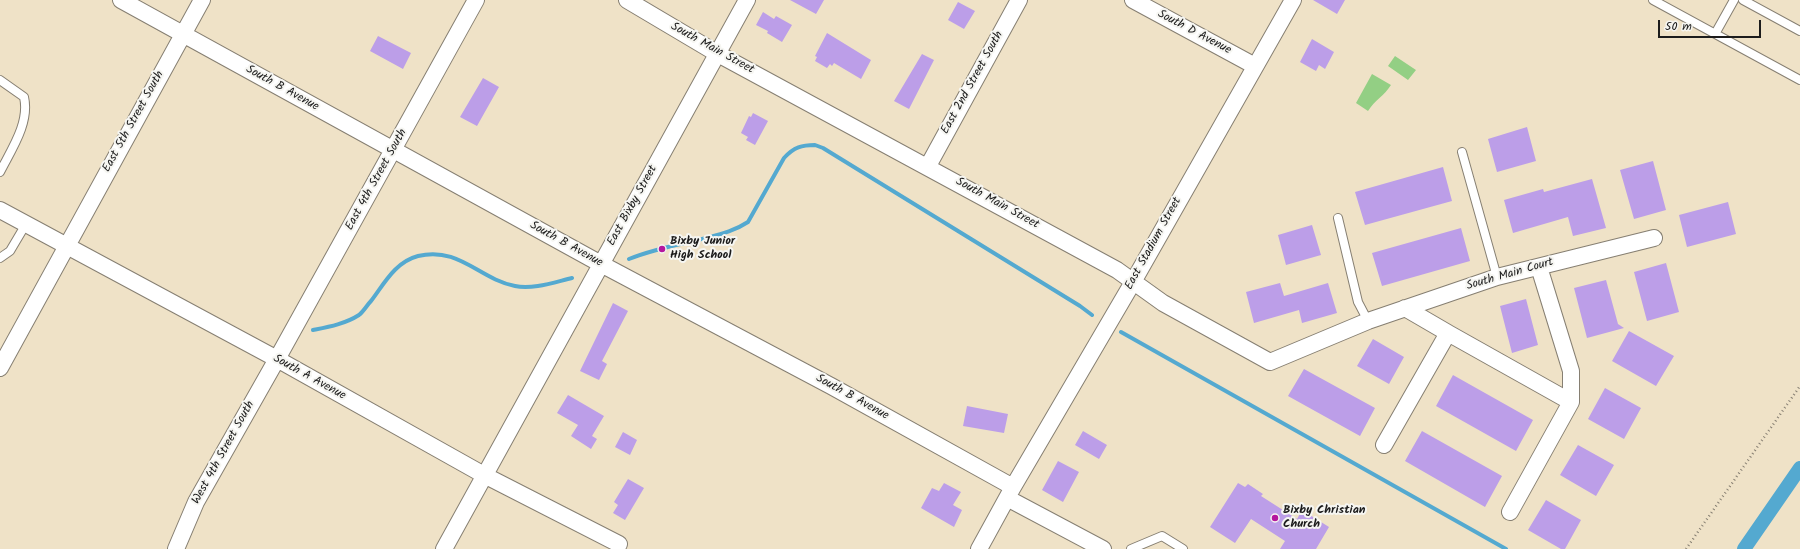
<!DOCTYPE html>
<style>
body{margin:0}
#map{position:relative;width:1800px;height:549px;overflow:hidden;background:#efe2c7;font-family:Kalam,sans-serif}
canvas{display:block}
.scale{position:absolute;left:1658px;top:20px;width:103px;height:18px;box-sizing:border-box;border:2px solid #1c1c1c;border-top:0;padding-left:5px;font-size:12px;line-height:14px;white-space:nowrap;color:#1c1c1c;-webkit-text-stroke:3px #f6f6f2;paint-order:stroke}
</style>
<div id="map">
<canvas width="1800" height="549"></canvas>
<div class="scale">50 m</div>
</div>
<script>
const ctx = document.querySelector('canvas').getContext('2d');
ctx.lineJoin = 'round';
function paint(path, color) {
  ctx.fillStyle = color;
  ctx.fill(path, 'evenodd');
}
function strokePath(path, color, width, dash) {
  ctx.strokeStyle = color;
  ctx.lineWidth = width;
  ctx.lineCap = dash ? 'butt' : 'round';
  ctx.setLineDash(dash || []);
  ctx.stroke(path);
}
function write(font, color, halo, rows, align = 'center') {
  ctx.font = font + ' Kalam,sans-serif';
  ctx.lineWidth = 4;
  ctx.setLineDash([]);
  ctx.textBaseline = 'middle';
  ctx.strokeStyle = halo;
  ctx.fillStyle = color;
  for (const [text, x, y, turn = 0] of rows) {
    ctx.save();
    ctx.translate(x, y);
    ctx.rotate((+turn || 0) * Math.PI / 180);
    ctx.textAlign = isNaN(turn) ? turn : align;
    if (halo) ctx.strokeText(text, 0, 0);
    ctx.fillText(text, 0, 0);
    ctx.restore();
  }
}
paint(new Path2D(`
 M1395,56L1416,70L1408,80L1388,66Z
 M1372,74L1391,85C1384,96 1375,100 1368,111L1356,103Z`), '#93cf84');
strokePath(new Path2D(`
 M629,259C651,250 675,245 698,240C716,235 733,232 748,222L784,158C794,147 802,145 815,145L823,148L1080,306L1092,315
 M313,330C328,327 345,324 359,315C364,311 367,305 371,301C384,284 395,262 418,256C459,246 479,279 515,286C532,290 555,282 572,278
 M1121,332L1506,549`), '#54a9d0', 4);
strokePath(new Path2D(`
 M1744,549L1800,468`), '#54a9d0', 14);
paint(new Path2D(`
 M790,0H824L816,14Z
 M1313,0H1345L1337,14Z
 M958,2L975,11L964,29L948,20Z
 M763,12L774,19L776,16L792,25L782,42L767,33L768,31L756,25Z
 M827,33L871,60L861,79L834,63L832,66L830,64L827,68L815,61L817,57L815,56Z
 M378,36L411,53L403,69L370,51Z
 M1312,39L1334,52L1325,69L1319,65L1316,71L1300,62Z
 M922,54L934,60L909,109L894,101Z
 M483,78L499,87L477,126L460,117Z
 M753,113L768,121L755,145L746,140L748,137L741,133L749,116L751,117Z
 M1527,127L1536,161L1497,172L1488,139Z
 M1653,161L1666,210L1634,219L1620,170Z
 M1443,167L1452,201L1365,225L1355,192Z
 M1592,179L1606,228L1573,236L1568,217L1513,233L1504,200L1543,189L1544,192Z
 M1728,202L1736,234L1687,247L1679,215Z
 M1312,225L1321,255L1286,265L1278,235Z
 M1461,228L1470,261L1382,286L1372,253Z
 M1666,263L1679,312L1647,321L1634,272Z
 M1606,280L1618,324L1624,328L1587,338L1574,288Z
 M1280,283L1284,296L1328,283L1337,313L1302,323L1299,310L1254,323L1246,292Z
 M1526,299L1538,345L1512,353L1500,306Z
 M613,303L628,311L602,361L607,364L599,380L580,371Z
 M1629,331L1674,356L1656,386L1612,361Z
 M1373,339L1404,357L1389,384L1357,366Z
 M1304,369L1375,408L1360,436L1288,396Z
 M1453,375L1533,420L1516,451L1436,406Z
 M1605,388L1641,408L1624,439L1588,419Z
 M568,395L604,416L592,436L597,439L591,449L571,436L578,425L557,413Z
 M967,406L1008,414L1004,433L963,426Z
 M1083,431L1107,445L1099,459L1075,445Z
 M1422,431L1502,476L1485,507L1405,461Z
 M623,432L637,440L630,455L615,447Z
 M1578,445L1614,465L1596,496L1560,475Z
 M1058,461L1079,472L1063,502L1042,490Z
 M628,479L644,488L625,520L613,513L618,505L614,502Z
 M944,483L961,492L953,505L962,510L954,527L921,508L932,488L939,491Z
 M1238,483L1245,487L1248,484L1263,494L1261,496L1297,519L1302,510L1329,527L1316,549H1280L1285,541L1251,519L1235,543L1210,527Z
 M1546,500L1581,520L1565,549H1561L1528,530Z`), '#bc9ee8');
const service = new Path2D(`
 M1653,0L1800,80
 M1743,0L1800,31
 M1715,34L1734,0
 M0,80L24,97C30,123 11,150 0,172
 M1462,152L1497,277
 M1338,218L1358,302L1368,321
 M0,258L10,251L26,224
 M1131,549L1162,536L1183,549`);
const minor = new Path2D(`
 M121,0L601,264L831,386L1013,487
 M627,0L718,54L1117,270L1163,303L1270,362L1368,321L1497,277L1654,238
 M1133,0L1255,66
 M928,166L1019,0
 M0,210L277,359L484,475L619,544
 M1539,267L1571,371V402
 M1448,333L1571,402L1510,512
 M0,368L202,0
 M1384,445L1448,333L1405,308
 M1007,498L1103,549
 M176,549L196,502L277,359L476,0
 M444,549L747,0
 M979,549L1013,487L1133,282L1293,0`);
strokePath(service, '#867f72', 10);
strokePath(minor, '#867f72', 18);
strokePath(new Path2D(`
 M1686,549L1800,386`), '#867f72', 2.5, [1, 3]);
strokePath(service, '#fff', 8);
strokePath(minor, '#fff', 16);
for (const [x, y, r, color] of [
 [662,249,4,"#b5179e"],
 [1275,518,4,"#b5179e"]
]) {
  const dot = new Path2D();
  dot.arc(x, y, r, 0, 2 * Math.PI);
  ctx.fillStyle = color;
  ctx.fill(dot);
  strokePath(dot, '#f6f6f2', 1.5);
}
write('12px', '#1c1c1c', '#f6f6f2', [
 ["South D Avenue",1194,33,28],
 ["South Main Street",712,49,29],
 ["East 2nd Street South",973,83,-61],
 ["South B Avenue",282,89,29],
 ["East 5th Street South",134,122,-61],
 ["East 4th Street South",377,180,-61],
 ["South Main Street",997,204,29],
 ["East Bixby Street",633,206,-61],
 ["East Stadium Street",1154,244,-61],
 ["South B Avenue",566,245,29],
 ["South Main Court",1510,275,-16],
 ["South A Avenue",309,378,29],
 ["South B Avenue",852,398,29],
 ["West 4th Street South",224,453,-61]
]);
write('bold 12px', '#1c1c1c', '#f6f6f2', [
 ["Bixby Junior",670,242],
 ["High School",670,256],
 ["Bixby Christian",1283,511],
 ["Church",1283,525]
], 'left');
</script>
